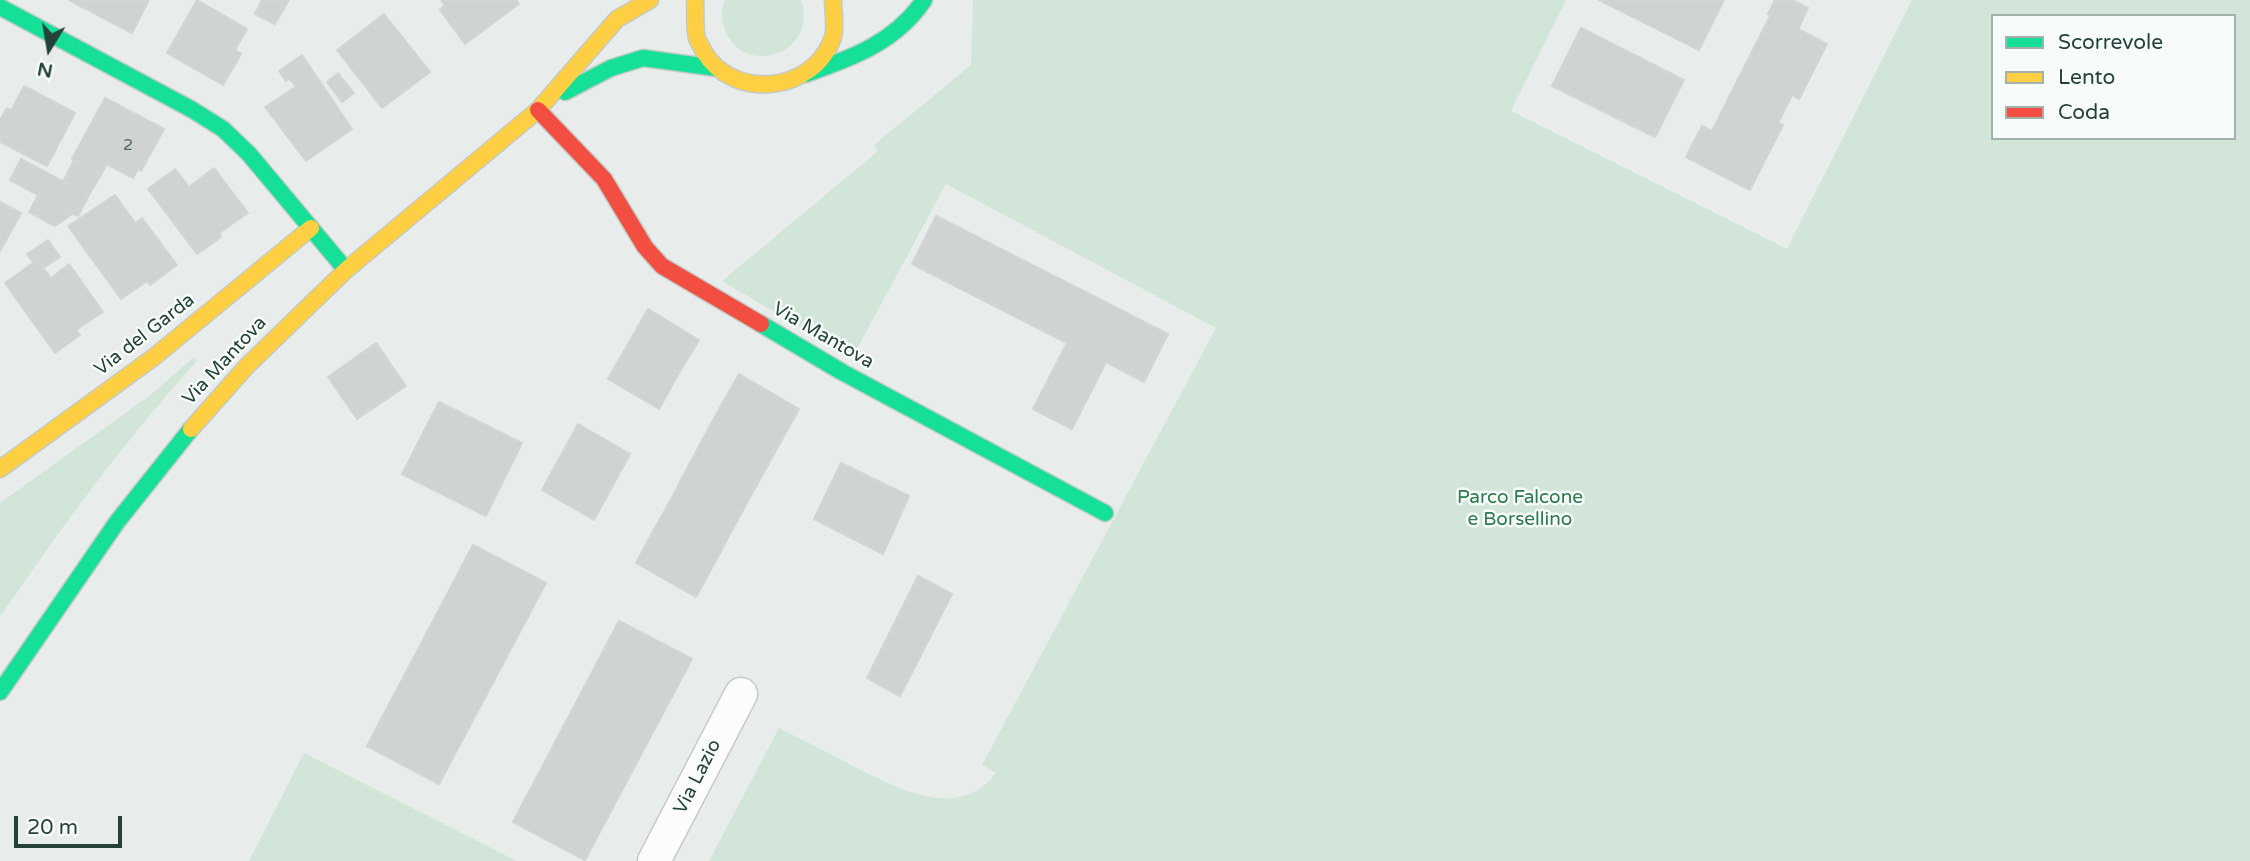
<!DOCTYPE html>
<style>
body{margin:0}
#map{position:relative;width:2250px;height:861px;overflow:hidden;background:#e8edeb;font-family:"Varela Round",sans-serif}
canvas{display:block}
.legend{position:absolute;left:1991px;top:14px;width:245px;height:126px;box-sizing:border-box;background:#f7fbf9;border:2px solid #a3b1ad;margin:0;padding:9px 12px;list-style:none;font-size:21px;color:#24423a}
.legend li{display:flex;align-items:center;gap:14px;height:35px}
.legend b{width:35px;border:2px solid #a3b1ad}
.north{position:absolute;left:14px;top:14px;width:70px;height:70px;-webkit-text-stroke:5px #f7fbf9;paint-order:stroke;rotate:191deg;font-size:19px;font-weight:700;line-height:28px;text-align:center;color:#24423a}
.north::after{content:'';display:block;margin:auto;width:24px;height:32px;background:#24423a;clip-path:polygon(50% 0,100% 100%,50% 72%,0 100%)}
.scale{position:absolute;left:14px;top:816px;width:108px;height:32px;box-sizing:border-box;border:4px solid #24423a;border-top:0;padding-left:9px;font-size:21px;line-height:24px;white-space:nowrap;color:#24423a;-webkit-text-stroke:5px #f7fbf9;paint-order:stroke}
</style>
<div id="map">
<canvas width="2250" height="861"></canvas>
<ul class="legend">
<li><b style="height:9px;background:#16e098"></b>Scorrevole</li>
<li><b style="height:9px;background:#ffcf43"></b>Lento</li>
<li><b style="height:9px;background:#f24e42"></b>Coda</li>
</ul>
<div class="north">N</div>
<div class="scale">20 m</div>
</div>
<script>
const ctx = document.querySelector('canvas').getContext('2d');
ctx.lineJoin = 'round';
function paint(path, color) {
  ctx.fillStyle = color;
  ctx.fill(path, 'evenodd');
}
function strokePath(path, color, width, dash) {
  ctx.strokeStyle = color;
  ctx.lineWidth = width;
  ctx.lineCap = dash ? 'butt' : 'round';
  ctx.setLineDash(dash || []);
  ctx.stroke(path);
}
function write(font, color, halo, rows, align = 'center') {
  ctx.font = font + ' "Varela Round",sans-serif';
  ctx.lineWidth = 5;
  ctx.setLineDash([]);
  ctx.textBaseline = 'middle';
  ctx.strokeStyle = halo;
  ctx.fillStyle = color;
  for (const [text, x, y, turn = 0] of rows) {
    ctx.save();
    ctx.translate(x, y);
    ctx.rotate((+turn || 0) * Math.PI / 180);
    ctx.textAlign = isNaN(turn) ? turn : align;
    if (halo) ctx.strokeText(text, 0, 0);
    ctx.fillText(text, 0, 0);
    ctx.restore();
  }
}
paint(new Path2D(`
 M725,0H801C820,54 741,80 724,27C721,18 721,9 725,0Z
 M973,0H1566L1511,111L1787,249L1912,0H2250V861H709L779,728C803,740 827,752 851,765C894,787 958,823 996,773L982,765L1216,328L946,184L852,358L722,281L878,151L874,145L971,65ZM1993,16H2234V138H1993Z
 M194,357L197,361C124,441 61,528 0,617V503L149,396Z
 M304,753L517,861H249Z`), '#d1e6d8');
const building = new Path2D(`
 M69,0H149L132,33Z
 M197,0L247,29L235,50L241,54L223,85L167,53Z
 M262,0H289L275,24L255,14Z
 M441,0H516L519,4L465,44L440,10L445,5Z
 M1599,0H1724L1699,50Z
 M1775,0H1792L1808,8L1798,29L1827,44L1799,99L1792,95L1778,123L1783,125L1750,190L1686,157L1702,126L1712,131L1770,16L1768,14Z
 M384,14L430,72L382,108L337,50Z
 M1581,28L1684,80L1655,137L1552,86Z
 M302,55L352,129L306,161L265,107L296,87L289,78L286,81L279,71Z
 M338,73L354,93L342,102L327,82Z
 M24,86L75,113L47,166L0,142V120L7,108L11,111Z
 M105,98L164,129L141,171L138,169L133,178L107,164L101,175L72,159Z
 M21,159L49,174L38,195L10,180Z
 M74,160L101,175L89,195L63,182Z
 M214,168L248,213L219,233L221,237L197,254L148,189L175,169L189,187Z
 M49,174L89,195L78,216L38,195Z
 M38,195L74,213L55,226L29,212Z
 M115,195L135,223L126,230L134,240L97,266L68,226Z
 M0,202L21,213L0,251Z
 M936,216L1168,334L1144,382L1106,362L1072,429L1033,409L1067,343L912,264Z
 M142,218L177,265L150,285L147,281L121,299L97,266L134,240L126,230Z
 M48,240L60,257L43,268L37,260L33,262L27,254Z
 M37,260L51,278L69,264L103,312L76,330L80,335L55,353L5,283Z
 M648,309L699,340L679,373L628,344Z
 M376,343L406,386L357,419L328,377Z
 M628,344L679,373L659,409L608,379Z
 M739,374L799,409L774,454L713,420Z
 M439,402L522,443L486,516L402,474Z
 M713,420L774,454L749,499L689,465Z
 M578,424L630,454L612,487L560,457Z
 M560,457L612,487L594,520L542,490Z
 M841,463L909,496L883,554L814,519Z
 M689,465L749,499L729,536L669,503Z
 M669,503L729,536L713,566L652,533Z
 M652,533L713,566L696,597L636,563Z
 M473,545L546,583L439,784L367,746Z
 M918,576L952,594L900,696L867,678Z
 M619,621L692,659L585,860L513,822Z`);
paint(building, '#cfd4d2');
strokePath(building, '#d1d6d4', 2);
const street = new Path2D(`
 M654,861L741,694`);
const fast = new Path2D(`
 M0,7L191,109L223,129L249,154L346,270
 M806,74C852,58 896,42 924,0
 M565,92L611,68L643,58L716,68
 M761,324L842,372L1105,513
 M0,692L117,522L191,429`);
const slow = new Path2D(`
 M695,0C696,12 694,26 697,38C698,42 702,47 704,52C733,101 815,93 833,37C836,27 833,11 833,0
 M191,429L247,366L346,270L538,110L617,19L650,0
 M0,469L154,357L311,228`);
const jam = new Path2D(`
 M538,110L604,179L645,247L662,266L761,324`);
strokePath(street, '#c5cac8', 35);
strokePath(fast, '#c3cbc8', 19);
strokePath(slow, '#c3cbc8', 19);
strokePath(jam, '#c3cbc8', 19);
strokePath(street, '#fcfcfc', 32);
strokePath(fast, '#16e098', 16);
strokePath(slow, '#ffcf43', 16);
strokePath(jam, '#f24e42', 16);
write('16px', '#506761', null, [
 ["2",128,146]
]);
write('19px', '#24423a', '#f7fbf9', [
 ["Via del Garda",145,335,-38],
 ["Via Mantova",823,336,30],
 ["Via Mantova",225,361,-47],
 ["Via Lazio",698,777,-63]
]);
write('19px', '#2d7a4b', '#f7fbf9', [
 ["Parco Falcone",1520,498],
 ["e Borsellino",1520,520]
]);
</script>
